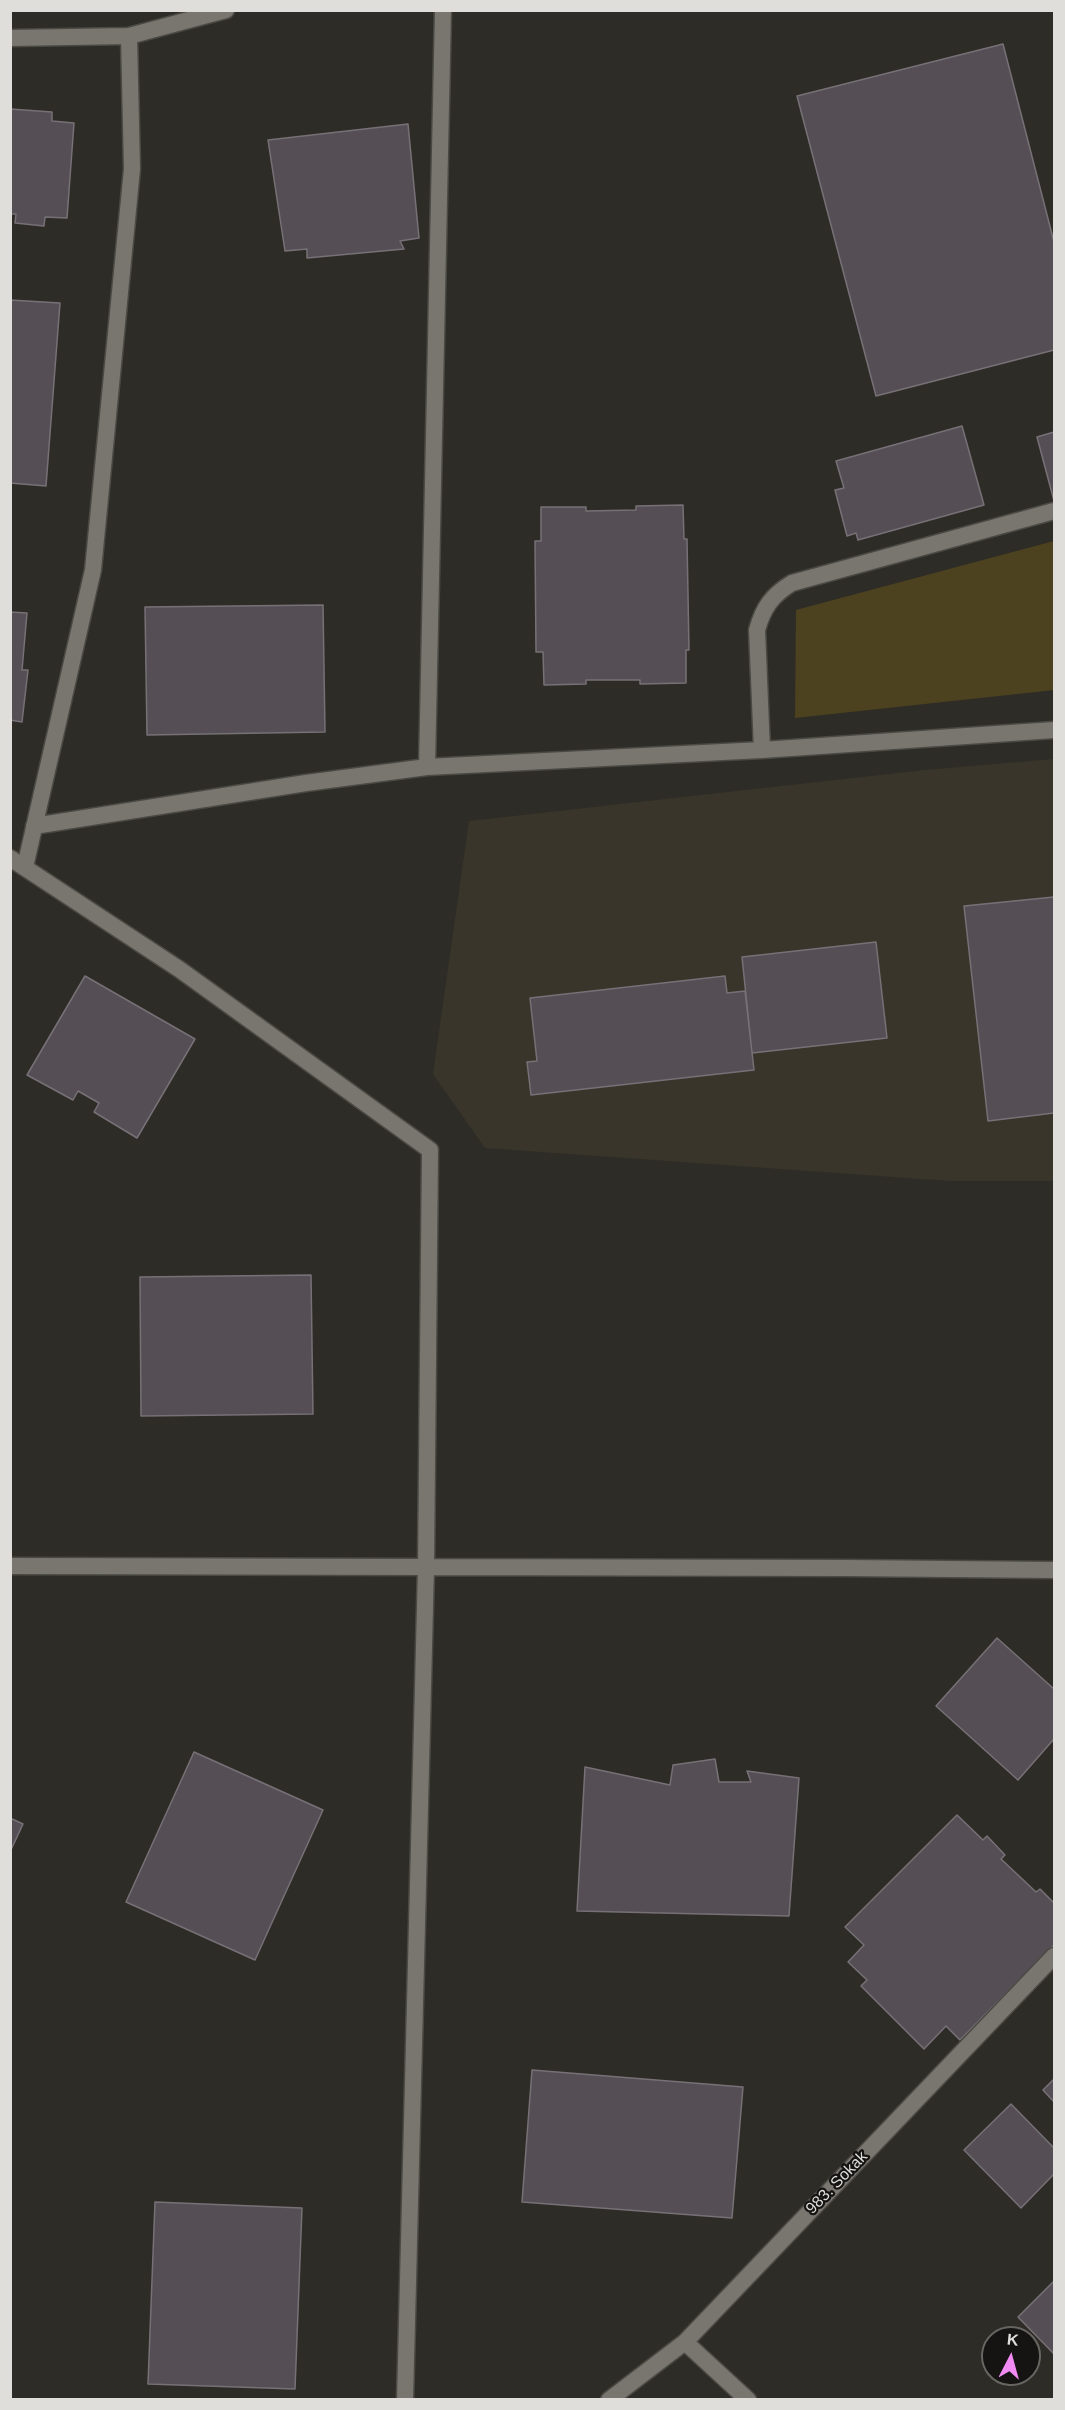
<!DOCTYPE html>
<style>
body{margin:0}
#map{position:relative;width:1065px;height:2410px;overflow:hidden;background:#2e2c26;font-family:Arial,sans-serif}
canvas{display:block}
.frame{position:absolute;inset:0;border:12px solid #dfdeda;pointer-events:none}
.north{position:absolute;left:981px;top:2326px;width:60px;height:60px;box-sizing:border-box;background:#151412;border:2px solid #666562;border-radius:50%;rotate:6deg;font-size:16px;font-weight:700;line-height:24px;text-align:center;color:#dfdeda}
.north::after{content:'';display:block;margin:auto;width:21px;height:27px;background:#f18af3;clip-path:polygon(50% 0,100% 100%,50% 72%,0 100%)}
</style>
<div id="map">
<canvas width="1065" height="2410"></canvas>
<div class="frame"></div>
<div class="north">K</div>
</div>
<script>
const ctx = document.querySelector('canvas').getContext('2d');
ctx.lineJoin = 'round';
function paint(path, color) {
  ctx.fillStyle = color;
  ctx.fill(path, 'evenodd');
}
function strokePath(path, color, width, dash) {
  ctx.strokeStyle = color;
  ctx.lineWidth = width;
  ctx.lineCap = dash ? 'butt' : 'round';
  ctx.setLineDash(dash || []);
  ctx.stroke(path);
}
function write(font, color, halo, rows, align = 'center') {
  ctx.font = font + ' Arial,sans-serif';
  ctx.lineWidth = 4.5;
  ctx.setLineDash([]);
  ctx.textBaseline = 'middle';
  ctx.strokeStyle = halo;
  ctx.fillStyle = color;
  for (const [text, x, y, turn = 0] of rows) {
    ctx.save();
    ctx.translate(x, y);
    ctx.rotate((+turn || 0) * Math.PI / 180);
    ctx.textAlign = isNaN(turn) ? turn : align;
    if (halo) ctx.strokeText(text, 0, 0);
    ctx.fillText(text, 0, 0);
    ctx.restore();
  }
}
paint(new Path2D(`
 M1054,759V1181H950L485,1148L433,1074L469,821L925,770Z`), '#39352a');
paint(new Path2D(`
 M1054,541V690L795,718L796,610Z`), '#4d421f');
const building = new Path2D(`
 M1003,44L1054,242V350L876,396L797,96Z
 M10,109L52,112V121L74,123L67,218L45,217L44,226L15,223L16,214H10Z
 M408,124L419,238L400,241L404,249L307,258V249L285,251L268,140Z
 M10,300L60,303L46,486L10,483Z
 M962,426L984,505L858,540L856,533L847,536L835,490L844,488L836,461Z
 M1054,432V501L1037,437Z
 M683,505L684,539H687L689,650H686V683L640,684V680H586V684L544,685L543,652H536L535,541H541V507H586V511L636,510V506Z
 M323,605L325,732L147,735L145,607Z
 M10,612L27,613L22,670H28L22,722L10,720Z
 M1054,897V1113L988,1121L964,906Z
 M876,942L887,1038L752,1053L742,957Z
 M85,976L195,1039L137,1138L94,1112L99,1103L78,1091L73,1100L27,1075Z
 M725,976L727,993L745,991L754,1070L531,1095L527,1062L537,1061L530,998Z
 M311,1275L313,1414L141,1416L140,1277Z
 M997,1638L1054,1689V1739L1018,1780L936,1706Z
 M194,1752L323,1810L255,1960L126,1902Z
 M715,1759L719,1782H751L747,1771L799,1778L789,1916L577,1911L585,1767L670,1785L673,1765Z
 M957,1815L983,1840L987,1836L1005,1855L1001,1859L1036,1892L1040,1889L1054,1903V1945L960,2040L946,2026L924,2049L861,1986L867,1980L848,1962L864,1945L845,1927Z
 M10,1818L23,1824L10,1852Z
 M532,2070L743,2087L732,2218L522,2202Z
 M1054,2079V2102L1043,2090Z
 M1011,2104L1054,2148V2174L1021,2208L964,2150Z
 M155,2202L302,2208L295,2389L148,2384Z
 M1054,2281V2354L1018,2317Z`);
paint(building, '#554f55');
strokePath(building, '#777177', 1.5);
const minor = new Path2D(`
 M10,38L129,36L226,10
 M762,750L757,630C763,608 772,595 792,583L1054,511
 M427,767L443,10
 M34,826L306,783L427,767L762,750L1054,730
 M25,867L93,570L132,169L129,36
 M685,2342L748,2400
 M609,2400L685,2342L1054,1956`);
const tertiary = new Path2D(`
 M10,858L179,969L430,1150L426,1567L405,2400
 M10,1566L845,1568L1054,1570`);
strokePath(minor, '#4a4944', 19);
strokePath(tertiary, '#4a4944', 19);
strokePath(minor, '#79766f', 16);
strokePath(tertiary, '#79766f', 16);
write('16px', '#dfdeda', '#151412', [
 ["983. Sokak",837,2183,-46]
]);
</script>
